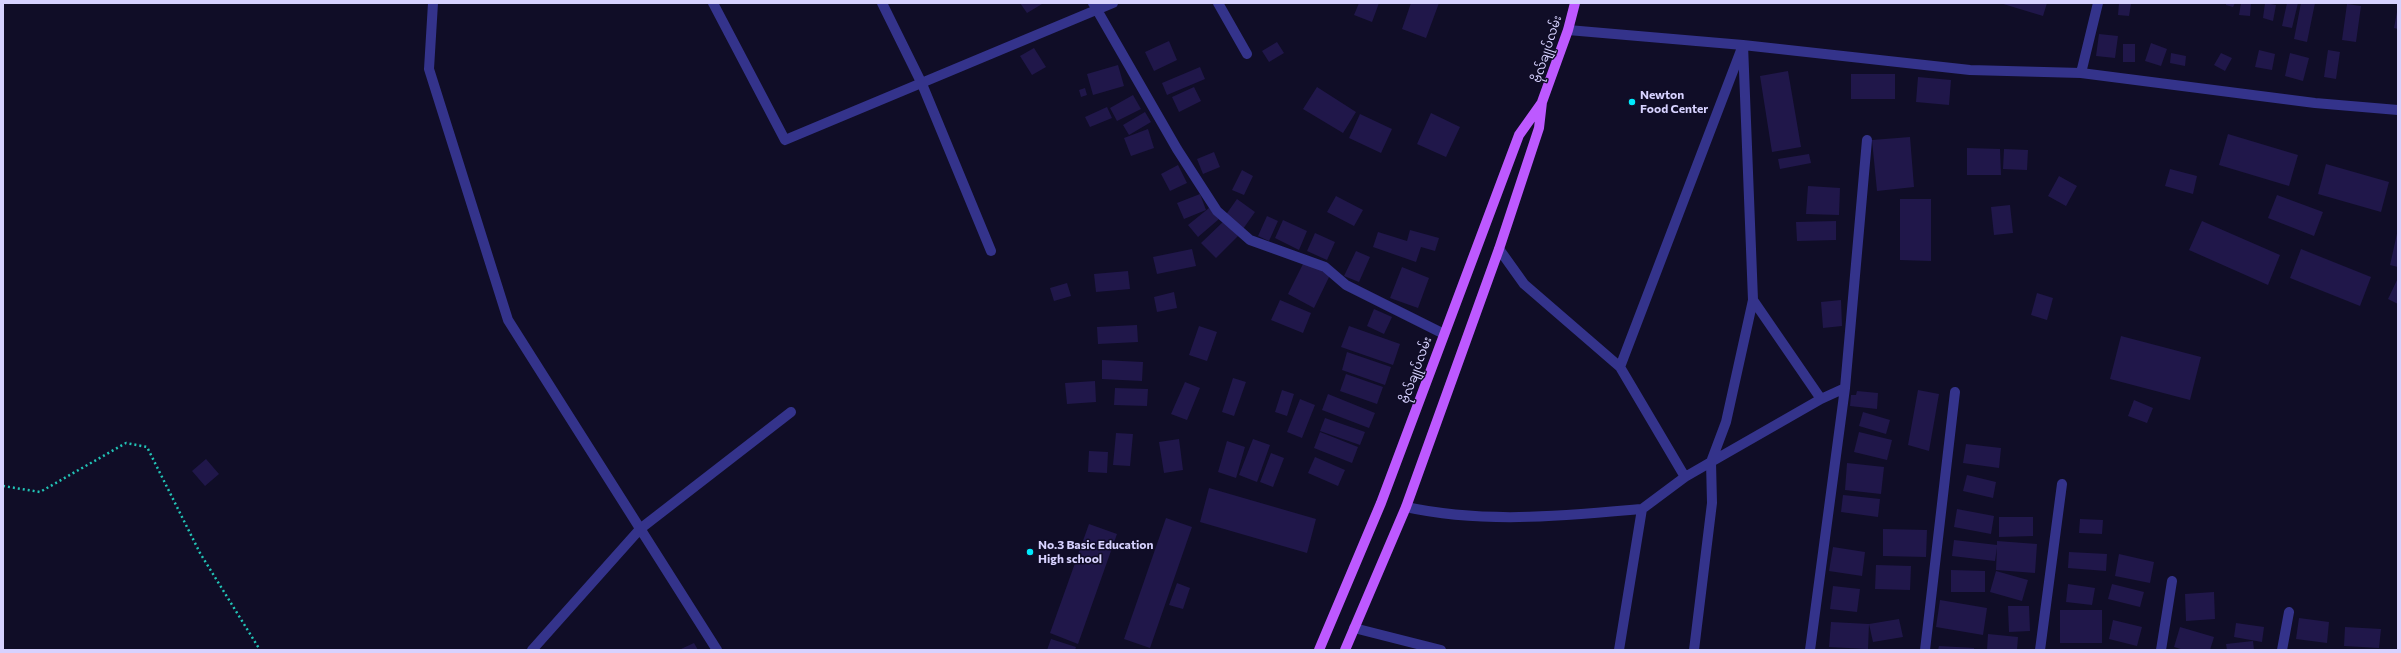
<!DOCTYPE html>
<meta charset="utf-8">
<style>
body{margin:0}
#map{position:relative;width:2401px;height:653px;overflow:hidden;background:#100d27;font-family:Commissioner,sans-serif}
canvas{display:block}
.frame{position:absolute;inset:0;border:4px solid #d7d2ff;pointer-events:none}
</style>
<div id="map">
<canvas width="2401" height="653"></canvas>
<div class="frame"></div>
</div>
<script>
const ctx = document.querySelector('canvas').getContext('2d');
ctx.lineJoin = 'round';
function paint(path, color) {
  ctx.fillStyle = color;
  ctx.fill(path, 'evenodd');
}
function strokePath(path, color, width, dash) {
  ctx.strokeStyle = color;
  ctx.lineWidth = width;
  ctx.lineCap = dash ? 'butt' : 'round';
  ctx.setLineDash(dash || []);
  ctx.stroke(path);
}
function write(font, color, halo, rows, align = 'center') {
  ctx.font = font + ' Commissioner,"Noto Sans Myanmar",sans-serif';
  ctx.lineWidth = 3;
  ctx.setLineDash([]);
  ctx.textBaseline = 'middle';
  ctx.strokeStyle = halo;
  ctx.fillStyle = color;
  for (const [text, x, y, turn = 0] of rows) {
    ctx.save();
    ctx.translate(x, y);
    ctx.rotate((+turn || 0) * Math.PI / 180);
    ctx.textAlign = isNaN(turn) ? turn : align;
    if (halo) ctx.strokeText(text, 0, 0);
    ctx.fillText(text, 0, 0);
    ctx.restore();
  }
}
paint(new Path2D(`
 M1020,3H1041L1042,4L1027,13Z
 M1359,3H1379L1372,22L1354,15Z
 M1411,3H1439L1426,38L1402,29Z
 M2000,3H2047L2043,16Z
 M2119,3L2131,4L2129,16L2118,15Z
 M2226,3H2235L2233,7L2226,5Z
 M2241,3H2251L2250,16L2239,15Z
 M2265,3L2276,5L2273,21L2263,18Z
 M2287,3H2298L2292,28L2282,26Z
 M2301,3H2315L2307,42L2294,39Z
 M2347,4L2361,6L2356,42L2342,40Z
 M2397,12H2398V29L2394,28Z
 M2099,34L2118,36L2115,58L2096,56Z
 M1169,41L1177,60L1154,71L1145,52Z
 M1277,42L1284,53L1269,62L1262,51Z
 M2151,43L2167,49L2161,66L2145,61Z
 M2123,44H2135V62H2123Z
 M1034,48L1046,67L1032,75L1020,56Z
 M2259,50L2275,54L2272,70L2255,67Z
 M2328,50L2340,52L2336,79L2324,77Z
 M2171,53L2186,56L2185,66L2170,63Z
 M2221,53L2232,58L2225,71L2214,65Z
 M2290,53L2309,58L2303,81L2285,76Z
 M1118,65L1124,86L1093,95L1087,74Z
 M1200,67L1205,79L1167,95L1162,83Z
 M1788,71L1801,147L1772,152L1760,76Z
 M1851,74H1895V99H1851Z
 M1918,77L1951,80L1949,105L1916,102Z
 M1194,87L1201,101L1179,112L1172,97Z
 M1317,87L1356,112L1343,133L1303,109Z
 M1085,88L1087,95L1081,97L1079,90Z
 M1133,95L1141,109L1117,121L1110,108Z
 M1107,107L1112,118L1090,127L1085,117Z
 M1145,112L1151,122L1129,135L1123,125Z
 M1431,113L1460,127L1446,157L1417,144Z
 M1360,114L1392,129L1381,153L1349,138Z
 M1148,129L1154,148L1131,156L1124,138Z
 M2228,134L2298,155L2289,186L2219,165Z
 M1910,137L1914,187L1877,191L1872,140Z
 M1967,148L2000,149L2001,175H1967Z
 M2004,149L2028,150L2027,170L2003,169Z
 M1214,152L1220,167L1203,174L1197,159Z
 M1809,154L1811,163L1780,169L1778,159Z
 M2326,164L2389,182L2381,212L2318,194Z
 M1178,165L1187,183L1170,191L1161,174Z
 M2170,169L2197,176L2193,194L2165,186Z
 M1242,170L1253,176L1244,195L1232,190Z
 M2059,176L2077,186L2066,206L2048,196Z
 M1808,186L1840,188L1839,215L1806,214Z
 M1200,194L1206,210L1184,219L1177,203Z
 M2277,195L2323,212L2314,236L2268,218Z
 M1336,196L1363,210L1354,226L1327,212Z
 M1237,199L1255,212L1243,229L1225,216Z
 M1900,199H1931V261L1900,260Z
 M2010,205L2013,233L1994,235L1991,207Z
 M1209,208L1219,219L1198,237L1188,225Z
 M1267,216L1278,221L1269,241L1258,236Z
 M1283,220L1307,231L1299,250L1275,238Z
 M1224,221L1238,236L1216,258L1201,243Z
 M1836,221V240L1797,241L1796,222Z
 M2202,221L2280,255L2268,285L2189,250Z
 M2398,229V267L2390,265Z
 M1410,230L1439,238L1435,251L1421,247L1416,262L1373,247L1378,232L1407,241Z
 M1315,233L1335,242L1327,260L1307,251Z
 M1192,249L1196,266L1157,274L1153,257Z
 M2301,249L2371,277L2360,306L2290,278Z
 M1356,251L1370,257L1359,282L1344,276Z
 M1304,262L1330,275L1314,308L1288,294Z
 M1402,267L1429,278L1418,308L1390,298Z
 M1128,271L1130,289L1096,292L1094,274Z
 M2398,278V304L2388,299Z
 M1067,283L1071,296L1054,301L1050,288Z
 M1174,292L1177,308L1157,312L1154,297Z
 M2037,293L2053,298L2047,320L2031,315Z
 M1280,300L1311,313L1303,333L1271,320Z
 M1841,300L1842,326L1823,328L1821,302Z
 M1374,309L1392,317L1384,334L1367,326Z
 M1137,325L1138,342L1098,344L1097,327Z
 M1199,326L1217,332L1207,361L1189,355Z
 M1349,326L1400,344L1393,365L1341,347Z
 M2121,336L2201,357L2190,400L2110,379Z
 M1347,352L1391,367L1385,385L1342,370Z
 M1102,360L1143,362L1142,381L1102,379Z
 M1346,374L1383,387L1377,404L1340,391Z
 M1233,378L1246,382L1234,416L1222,412Z
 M1095,381L1096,402L1067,404L1065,383Z
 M1185,382L1200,388L1187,420L1171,414Z
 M1115,388L1148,389L1147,406L1114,405Z
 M1282,390L1294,394L1287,416L1275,412Z
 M1918,390L1939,394L1929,451L1908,445Z
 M1857,391L1878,393L1877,409L1850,406L1851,395H1856Z
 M1328,394L1375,413L1369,428L1322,410Z
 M1300,399L1315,405L1302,438L1287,432Z
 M2134,400L2153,408L2147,423L2128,416Z
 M1863,412L1890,420L1886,434L1859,426Z
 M1325,418L1365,432L1360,445L1320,431Z
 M1320,432L1358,447L1352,463L1314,448Z
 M1859,432L1892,440L1887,460L1854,452Z
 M1116,433L1133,434L1130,466L1113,465Z
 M1179,439L1183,470L1164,473L1159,442Z
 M1253,439L1270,445L1257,482L1239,475Z
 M1227,441L1245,447L1236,478L1218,472Z
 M1966,444L2001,448L1999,468L1963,463Z
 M1089,451L1108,452L1107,473L1088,472Z
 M1271,453L1284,458L1273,487L1260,482Z
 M1315,457L1345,470L1338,486L1308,473Z
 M206,459L219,474L205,486L192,471Z
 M1847,463L1884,467L1881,494L1845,490Z
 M1967,475L1996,482L1993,498L1963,491Z
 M1209,488L1316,519L1307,553L1200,522Z
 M1843,495L1880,499L1878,517L1841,512Z
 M1957,509L1994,516L1991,534L1954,527Z
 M1999,517H2033V536L1999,537Z
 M1166,518L1192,527L1150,648L1124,639Z
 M2080,519L2103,520L2102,534L2079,533Z
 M1089,524L1117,534L1078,644L1050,633Z
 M1883,529L1927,530L1926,557L1883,556Z
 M1954,540L1997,545V541L2037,544L2035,573L1996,570L1997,547L1995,561L1952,556Z
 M1833,547L1865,552L1862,576L1829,571Z
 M2069,552L2107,554L2106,571L2068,568Z
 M2119,554L2154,562L2150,583L2115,576Z
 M1876,565L1911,566L1910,590L1875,589Z
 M1951,570L1985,571V592H1951Z
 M1996,571L2028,580L2022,601L1990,592Z
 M1177,583L1190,588L1183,609L1169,605Z
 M2068,584L2095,588L2092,605L2066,602Z
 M2112,584L2144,592L2140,607L2108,599Z
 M1833,586L1860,589L1857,612L1830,609Z
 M2214,592L2215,619L2186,621L2185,594Z
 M1940,600L1987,608L1983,635L1936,627Z
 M2008,606H2029L2030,631L2009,632Z
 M2060,610H2102V643H2060Z
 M2299,618L2329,622L2327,643L2296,639Z
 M1899,619L1903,637L1873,642L1869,624Z
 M2113,620L2142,627L2137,646L2109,639Z
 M1831,622L1869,624L1868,649L1829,647Z
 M2236,623L2264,627L2262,642L2234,637Z
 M2180,627L2214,637L2210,650H2184L2174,647Z
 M2345,627L2381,629L2379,648L2344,646Z
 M1988,634L2018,637L2017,650H1987Z
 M1051,639L1076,647L1075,650H1047Z
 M2253,641L2254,650H2227L2226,644Z
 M694,643L698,650H682L681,649Z
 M1939,646L1974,648V650H1938Z`), '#20174a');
strokePath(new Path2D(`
 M3,486L40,492L126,443L147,447L200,553L260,650`), '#22c3b6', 2.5, [2, 3]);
strokePath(new Path2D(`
 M433,3L429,69L508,320L717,650
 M713,3L785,140L1113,3
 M882,3L922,84L991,251
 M1093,3L1177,149L1217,211L1250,240L1325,267L1346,285L1444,334
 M1218,3L1247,54
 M1568,30L1743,45L1753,300L1726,422L1711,462L1685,477L1642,509L1619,650
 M2081,73L2098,3
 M1499,249L1524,284L1620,367L1685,477
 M1753,300L1821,399
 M1620,367L1743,45L1970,70L2081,73L2315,103L2398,110
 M1406,507C1484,524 1563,516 1642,509
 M1354,628L1441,650
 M532,650L640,529L791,412
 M1694,650L1712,503L1711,462L1821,399L1845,388
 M1810,650L1845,388L1867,140
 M1925,650L1955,392
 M2040,650L2062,484
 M2161,650L2172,581
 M2282,650L2289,612`), '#34338b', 10);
strokePath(new Path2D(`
 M1319,650L1381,503L1519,135L1541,104
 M1345,650L1406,507L1499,249L1539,128L1542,102L1568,30L1575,3`), '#bd59ff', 10);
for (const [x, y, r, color] of [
 [1632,102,4,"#00eafd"],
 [1030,552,4,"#00eafd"]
]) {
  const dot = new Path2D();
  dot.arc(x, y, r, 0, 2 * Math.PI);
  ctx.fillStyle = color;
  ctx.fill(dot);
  strokePath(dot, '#100d27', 1.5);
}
write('12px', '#d7d2ff', '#100d27', [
 ["ဗိုလ်ချုပ်လမ်း",1547,49,-72],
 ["ဗိုလ်ချုပ်လမ်း",1416,370,-70]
]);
write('bold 12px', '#d7d2ff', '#100d27', [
 ["Newton",1640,95],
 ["Food Center",1640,109],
 ["No.3 Basic Education",1038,545],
 ["High school",1038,559]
], 'left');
</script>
